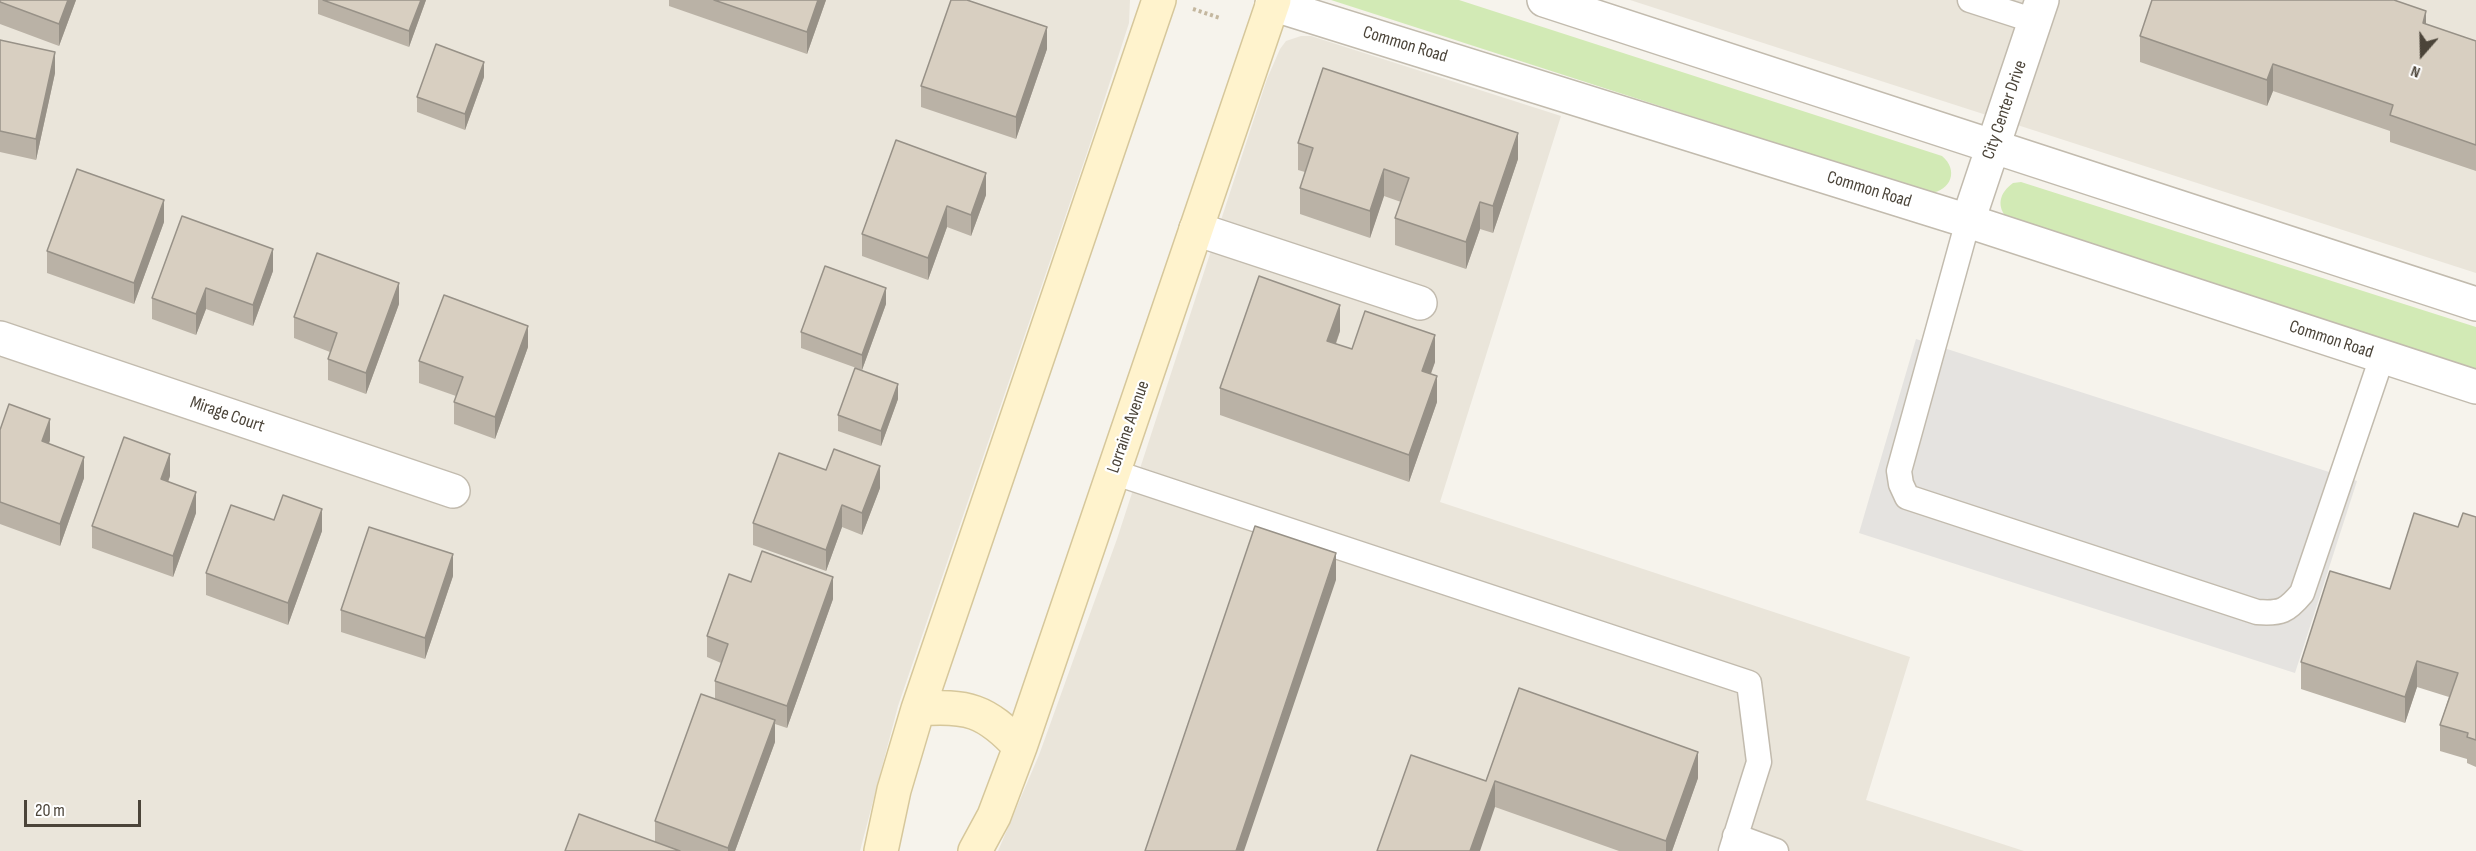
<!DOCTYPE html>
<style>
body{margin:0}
#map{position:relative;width:2476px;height:851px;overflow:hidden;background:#f6f3ec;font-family:"Sofia Sans Condensed",sans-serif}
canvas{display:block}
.north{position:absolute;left:2392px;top:24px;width:60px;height:60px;-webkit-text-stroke:4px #fff;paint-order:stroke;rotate:200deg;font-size:16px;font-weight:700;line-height:24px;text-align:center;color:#4b4439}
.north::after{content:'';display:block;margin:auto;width:21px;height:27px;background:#4b4439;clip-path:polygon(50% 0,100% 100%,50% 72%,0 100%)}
.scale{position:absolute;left:24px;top:800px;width:117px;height:27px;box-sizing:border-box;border:3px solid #4b4439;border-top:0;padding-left:8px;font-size:18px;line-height:21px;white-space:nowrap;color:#4b4439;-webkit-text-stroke:4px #fff;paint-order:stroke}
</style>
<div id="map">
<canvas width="2476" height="851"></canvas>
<div class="north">N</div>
<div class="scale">20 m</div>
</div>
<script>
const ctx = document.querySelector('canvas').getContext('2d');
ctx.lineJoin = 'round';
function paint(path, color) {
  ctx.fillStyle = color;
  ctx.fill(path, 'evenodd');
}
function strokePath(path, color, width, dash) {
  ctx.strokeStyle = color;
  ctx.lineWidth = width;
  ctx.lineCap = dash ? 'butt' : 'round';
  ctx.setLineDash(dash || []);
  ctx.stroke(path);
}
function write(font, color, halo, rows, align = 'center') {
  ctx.font = font + ' "Sofia Sans Condensed",sans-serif';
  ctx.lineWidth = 4.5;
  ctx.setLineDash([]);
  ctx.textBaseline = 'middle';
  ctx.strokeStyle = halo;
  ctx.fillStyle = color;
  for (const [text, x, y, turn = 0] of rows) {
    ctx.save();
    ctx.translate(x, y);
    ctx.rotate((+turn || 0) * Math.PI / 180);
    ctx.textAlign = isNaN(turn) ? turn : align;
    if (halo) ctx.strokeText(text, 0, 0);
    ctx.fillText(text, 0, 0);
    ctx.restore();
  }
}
paint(new Path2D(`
 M0,0H1130L1129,23L1089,147L898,706L860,851H0Z
 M1630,0H2476V273Z
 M1301,36H1311L1561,116L1440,502L1910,657L1866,800L2024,851H998L1039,755L1117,539L1267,79L1280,49L1286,41Z`), '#eae5da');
paint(new Path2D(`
 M1331,0H1459L1942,156C1959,170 1951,191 1930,193Z
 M2021,182L2476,327V369L2008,219C1996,207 1999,193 2013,183Z`), '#d2eab5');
paint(new Path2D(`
 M1916,339L2357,481L2295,673L1859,533Z`), '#e5e3e0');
const lane = new Path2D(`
 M1970,0L2035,21
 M1968,221L1899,471L1901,484L1907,497L2257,612C2281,614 2287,611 2302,593L2382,357
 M1113,472L1749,683L1759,762L1731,851
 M1735,836L1776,851`);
const street = new Path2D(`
 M1544,0L2476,304
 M1272,4L1968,221L2476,387
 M1968,221L2042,0
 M1196,229L1420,303
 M0,338L453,491`);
const secondary = new Path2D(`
 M918,709C967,705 986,710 1020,747
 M881,851L894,790L918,709L1159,0
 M975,851L994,816L1020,747L1274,0`);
strokePath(lane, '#c2bbae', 27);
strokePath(street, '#c2bbae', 36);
strokePath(secondary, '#d6c79b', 36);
strokePath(new Path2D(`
 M1193,9L1220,18`), '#c4b79f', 4, [3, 3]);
strokePath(lane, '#fff', 24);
strokePath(street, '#fff', 33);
strokePath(secondary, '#fff3cd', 33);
paint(new Path2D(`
 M0,0H76L59,46L0,24Z
 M318,0H426L409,47L318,14Z
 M669,0H826L807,54L669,6Z
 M2426,24L2476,41V171L2390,142V131L2273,91L2267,106L2140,62V36Z
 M0,40L55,73L36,160L0,152Z
 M1047,49L1016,139L921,107V86Z
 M484,77L465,130L417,112V97Z
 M896,140L986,195L971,236L947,227L928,280L862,256V234Z
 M1298,143L1518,159L1493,233L1480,229L1466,269L1395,245V218L1401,202L1384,196L1370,238L1300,214V188L1305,172L1298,170Z
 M164,222L134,304L47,273V251Z
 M273,271L253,326L206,309L196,335L152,319V298Z
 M399,304L366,394L328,380V359L330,352L294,338V317Z
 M886,304L862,370L801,348V332Z
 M1340,331L1336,344L1352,349L1435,362L1431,374L1437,402L1409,482L1220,415V388Z
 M528,347L495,439L454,424V402L456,396L419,383V361Z
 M898,399L881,446L838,431V415Z
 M0,430L50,440L49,444L84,478L60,546L0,524Z
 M170,476L168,482L196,513L173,577L92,548V526Z
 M880,488L862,535L842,527L826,571L753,545V523Z
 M2476,517V767L2467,763V759L2440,751V725L2449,697L2417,687L2405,723L2301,689V662L2390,589L2458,527Z
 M274,520L322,531L288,625L206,595V573Z
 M453,576L425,659L341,632V610Z
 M751,582L833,599L787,728L775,724V742L735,851H565L655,842V821L715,699V681L721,663L707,657V636Z
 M1698,778L1672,851H1619L1495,807L1486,781Z`), '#bab2a6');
paint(new Path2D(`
 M68,0H76L59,46V24Z
 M421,0H426L409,47V31Z
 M818,0H826L807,54V32Z
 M2426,11V37L2423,23Z
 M1047,27V49L1016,139V117Z
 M55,52V73L36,160V139Z
 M484,62V77L465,130V114Z
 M2273,64V91L2267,106V80Z
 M1518,133V159L1493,233V206Z
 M1384,169V196L1370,238V211Z
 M986,173V195L971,236V215Z
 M164,200V222L134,304V283Z
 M1480,202V229L1466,269V242Z
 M947,206V227L928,280V258Z
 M273,249V271L253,326V305Z
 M399,283V304L366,394V373Z
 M206,288V309L196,335V314Z
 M886,288V304L862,370V355Z
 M1340,305V331L1327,367V341Z
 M528,326V347L495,439V417Z
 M1435,335V362L1422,397V371Z
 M1437,376V402L1409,482V455Z
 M898,384V399L881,446V431Z
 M50,419V440L42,463V441Z
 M170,454V476L161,501V479Z
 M84,457V478L60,546V524Z
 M880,466V488L862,535V513Z
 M196,492V513L173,577V556Z
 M842,505V527L826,571V550Z
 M322,509V531L288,625V603Z
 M1336,553V580L1244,851H1236Z
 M453,554V576L425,659V638Z
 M833,577V599L787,728V706Z
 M2417,661V687L2405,723V697Z
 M775,720V742L735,851H728V848Z
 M1698,752V778L1672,851H1666V841Z
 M1495,781V807L1480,851H1470Z`), '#979187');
const building = new Path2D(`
 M0,0H68L59,24L0,2Z
 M323,0H421L409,31Z
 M714,0H818L807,32Z
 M951,0H967L1047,27L1016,117L921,86Z
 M2152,0H2394L2426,11L2423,23L2476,41V145L2390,115L2393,105L2273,64L2267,80L2140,36Z
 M0,40L55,52L36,139L0,131Z
 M436,44L484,62L465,114L417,97Z
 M1323,68L1518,133L1493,206L1480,202L1466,242L1395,218L1409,178L1384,169L1370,211L1300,188L1313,148L1298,143Z
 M896,140L986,173L971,215L947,206L928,258L862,234Z
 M77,169L164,200L134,283L47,251Z
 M182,216L273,249L253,305L206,288L196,314L152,298Z
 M317,253L399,283L366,373L328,359L337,333L294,317Z
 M825,266L886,288L862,355L801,332Z
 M1259,276L1340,305L1327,341L1352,349L1365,311L1435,335L1422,371L1437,376L1409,455L1220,388Z
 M444,295L528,326L495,417L454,402L463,377L419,361Z
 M855,368L898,384L881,431L838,415Z
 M9,404L50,419L42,441L84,457L60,524L0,502V430Z
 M124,437L170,454L161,479L196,492L173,556L92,526Z
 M834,449L880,466L862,513L842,505L826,550L753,523L779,453L826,470Z
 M283,495L322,509L288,603L206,573L231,505L274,520Z
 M2414,513L2458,527L2463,513L2476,517V740L2467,737L2468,733L2440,725L2458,673L2417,661L2405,697L2301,662L2330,571L2390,589Z
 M1255,526L1336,553L1236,851H1145Z
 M369,527L453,554L425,638L341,610Z
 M762,551L833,577L787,706L715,681L728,644L707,636L729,574L751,582Z
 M1519,688L1698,752L1666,841L1495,781L1470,851H1377L1411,755L1486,781Z
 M701,694L775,720L728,848L655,821Z
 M579,814L680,851H565Z`);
paint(building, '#d8cfc1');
strokePath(building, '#979187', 1.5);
write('18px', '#4b4439', '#fff', [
 ["Common Road",1405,45,17],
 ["City Center Drive",2005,110,-71],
 ["Common Road",1869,190,17],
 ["Common Road",2331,340,18],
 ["Mirage Court",227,415,19],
 ["Lorraine Avenue",1129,427,-71]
]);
</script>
